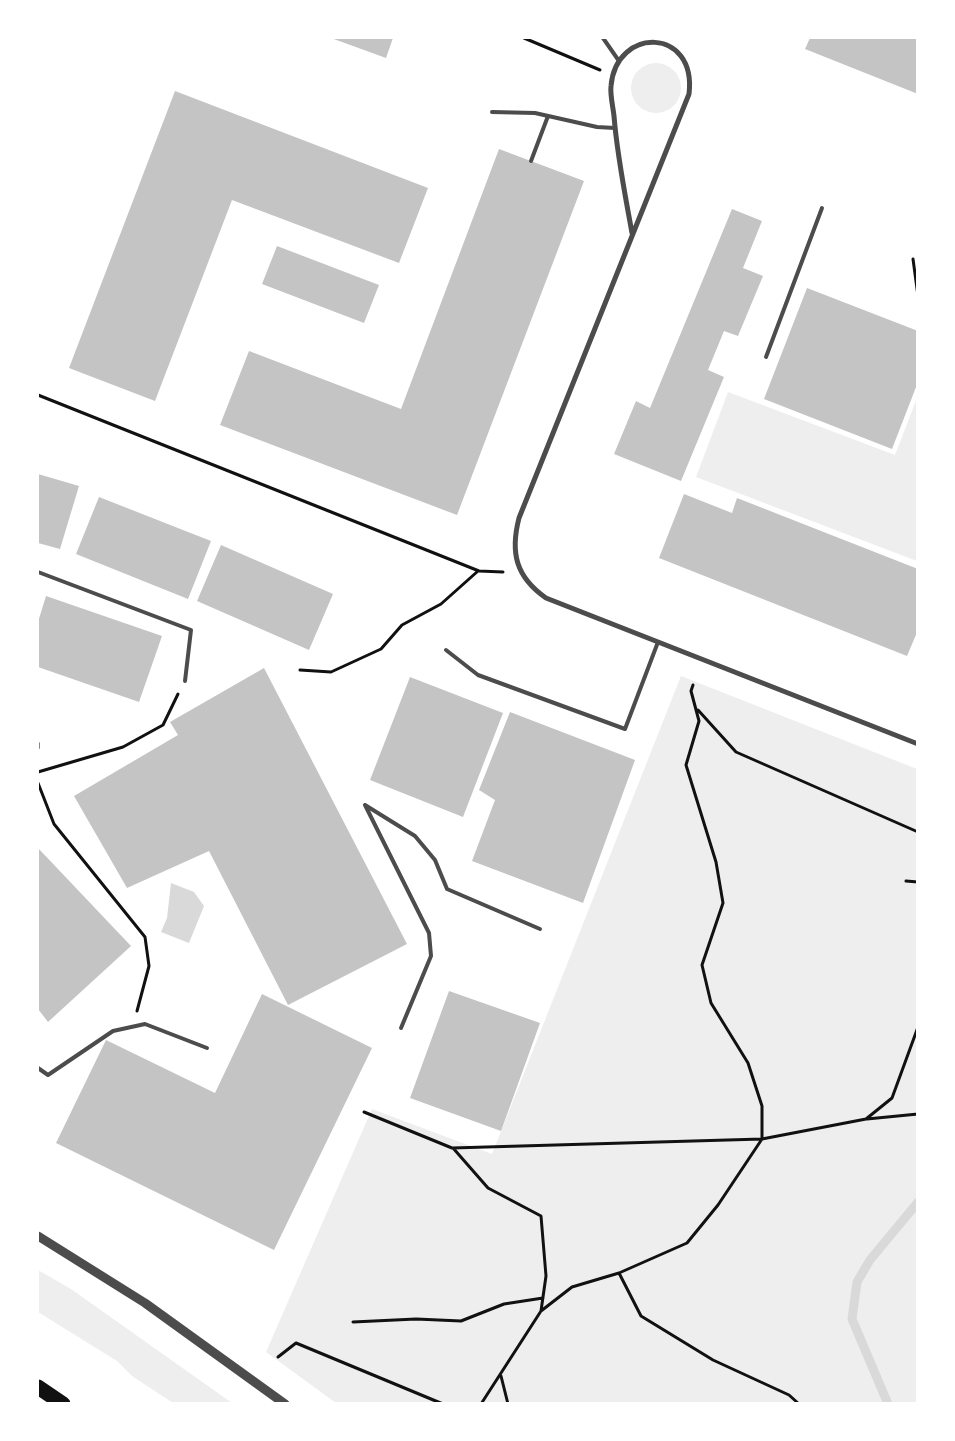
<!DOCTYPE html>
<style>
body{margin:0}
#map{position:relative;width:955px;height:1441px;overflow:hidden;background:#fff;font-family:"Golos Text",sans-serif}
canvas{display:block}
.frame{position:absolute;inset:0;border:39px solid #fff;pointer-events:none}
</style>
<div id="map">
<canvas width="955" height="1441"></canvas>
<div class="frame"></div>
</div>
<script>
const ctx = document.querySelector('canvas').getContext('2d');
ctx.lineJoin = 'round';
function paint(path, color) {
  ctx.fillStyle = color;
  ctx.fill(path, 'evenodd');
}
function strokePath(path, color, width, dash) {
  ctx.strokeStyle = color;
  ctx.lineWidth = width;
  ctx.lineCap = dash ? 'butt' : 'round';
  ctx.setLineDash(dash || []);
  ctx.stroke(path);
}
paint(new Path2D(`
 M631 88a25 25 0 1 1 50 0a25 25 0 1 1-50 0Z
 M728,392L895,455L917,398V561L696,477Z
 M681,676L917,769V1403H336L266,1352L372,1109L492,1154Z
 M38,1270L71,1289L232,1403H173L132,1376L117,1361L38,1312Z`), '#eee');
paint(new Path2D(`
 M171,883L194,892L204,906L189,943L161,932L167,918Z`), '#d9d9d9');
strokePath(new Path2D(`
 M888,1404L852,1319L857,1282L870,1260L918,1202`), '#d9d9d9', 9);
paint(new Path2D(`
 M331,38H393L386,58Z
 M810,38H918V94L805,49Z
 M175,91L428,188L399,263L232,200L155,401L69,368Z
 M499,149L584,181L457,515L220,425L249,351L401,409Z
 M732,209L762,221L743,268L763,276L738,336L724,331L708,370L724,377L681,481L614,454L636,401L650,408Z
 M277,246L379,285L364,323L262,284Z
 M807,288L918,331V382L892,449L764,399Z
 M38,474L79,486L60,549L38,543Z
 M684,494L732,513L737,498L918,569V630L907,656L659,558Z
 M99,497L211,541L188,599L76,554Z
 M221,545L333,594L309,650L197,601Z
 M46,596L162,636L139,702L38,667V622Z
 M264,668L407,944L288,1005L209,851L127,888L74,796L178,735L170,722Z
 M410,677L503,713L463,817L370,780Z
 M510,712L635,760L583,903L472,861L495,800L479,790Z
 M38,848L131,946L48,1022L38,1009Z
 M449,991L540,1023L501,1131L410,1098Z
 M262,994L372,1048L274,1250L56,1143L106,1040L215,1093Z`), '#c4c4c4');
strokePath(new Path2D(`
 M524,38L600,70
 M913,259L918,296
 M38,395L479,571L503,572
 M300,670L331,672L381,649L402,625L441,604L478,571
 M698,710L736,752L918,832
 M38,743V748
 M38,772L123,747L163,725L178,694
 M38,783L54,824L145,937L149,966L137,1011
 M906,881L918,882
 M364,1112L452,1148L762,1139V1106L748,1063L711,1003L702,965L723,903L716,862L686,765L699,721L691,691L693,685
 M867,1119L918,1114
 M453,1148L488,1188L541,1216L546,1276L541,1311
 M619,1273L641,1316L713,1360L789,1395L799,1404
 M353,1322L416,1319L461,1321L504,1304L543,1298
 M278,1357L296,1343L443,1404
 M501,1376L508,1404
 M481,1404L541,1311L572,1287L619,1273L687,1243L718,1205L762,1139L866,1119L892,1098L918,1027`), '#111', 3);
strokePath(new Path2D(`
 M603,38L619,61
 M492,112L535,113L597,127L615,128
 M531,161L548,116
 M766,357L822,208
 M38,572L191,630L185,681
 M446,650L478,675L625,729L658,642
 M365,805L429,933L431,956L401,1028
 M365,805L415,836L435,860L447,889L540,929
 M38,1068L48,1075L113,1031L145,1024L207,1048`), '#4c4c4c', 4);
strokePath(new Path2D(`
 M632,233C625,194 617,155 614,116C613,107 610,95 611,86C616,26 697,27 689,94L519,518C510,553 516,577 546,598L918,744`), '#4c4c4c', 5);
strokePath(new Path2D(`
 M38,1236L145,1303L285,1404`), '#4c4c4c', 9);
strokePath(new Path2D(`
 M38,1387L63,1404`), '#111', 15);
</script>
